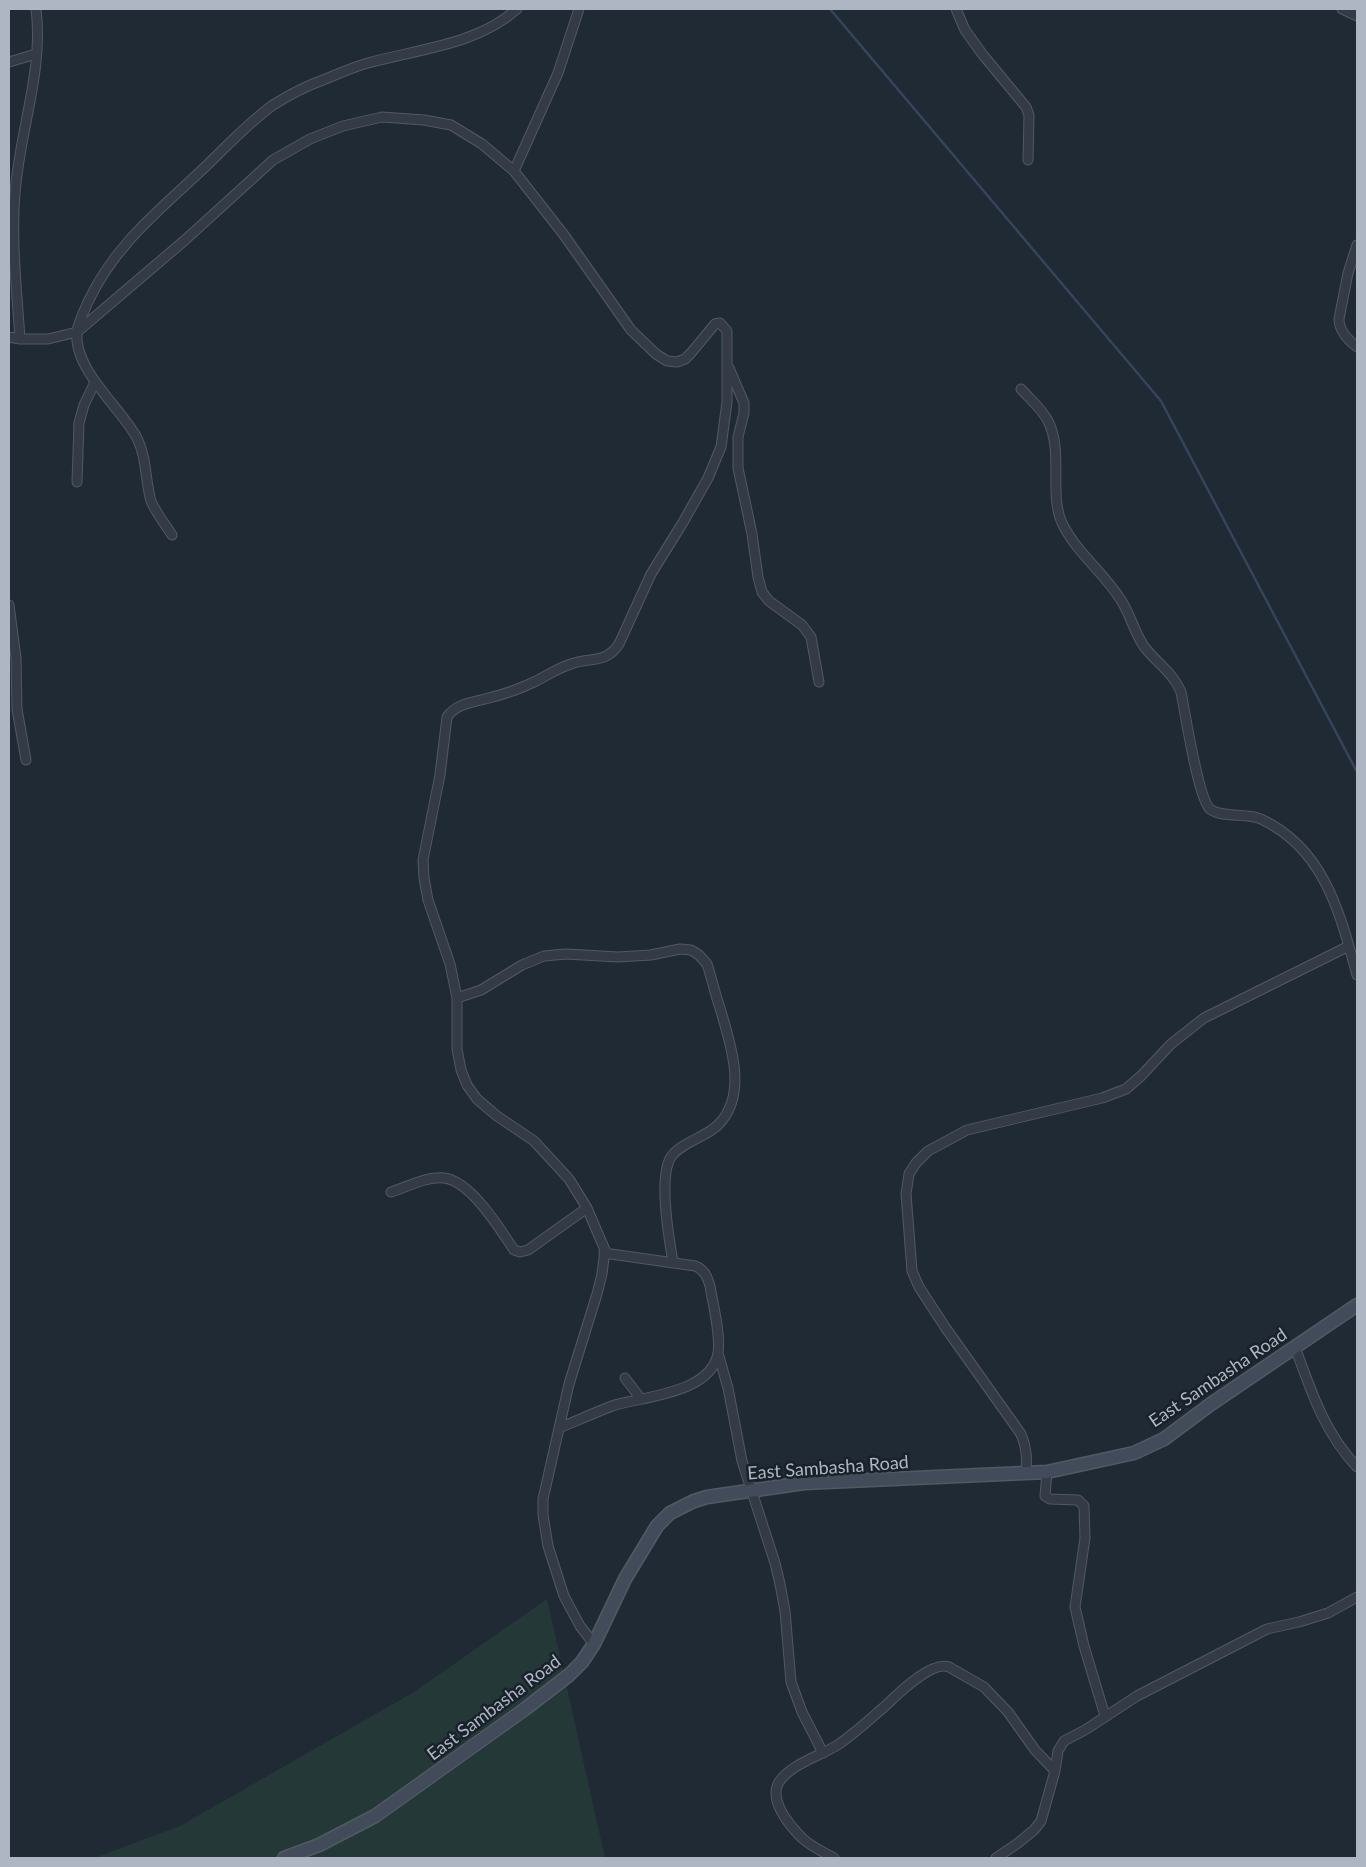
<!DOCTYPE html>
<style>
body{margin:0}
#map{position:relative;width:1366px;height:1867px;overflow:hidden;background:#202a35;font-family:Lato,sans-serif}
canvas{display:block}
.frame{position:absolute;inset:0;border:10px solid #aeb6c3;pointer-events:none}
</style>
<div id="map">
<canvas width="1366" height="1867"></canvas>
<div class="frame"></div>
</div>
<script>
const ctx = document.querySelector('canvas').getContext('2d');
ctx.lineJoin = 'round';
function paint(path, color) {
  ctx.fillStyle = color;
  ctx.fill(path, 'evenodd');
}
function strokePath(path, color, width, dash) {
  ctx.strokeStyle = color;
  ctx.lineWidth = width;
  ctx.lineCap = dash ? 'butt' : 'round';
  ctx.setLineDash(dash || []);
  ctx.stroke(path);
}
function write(font, color, halo, rows, align = 'center') {
  ctx.font = font + ' Lato,sans-serif';
  ctx.lineWidth = 5;
  ctx.setLineDash([]);
  ctx.textBaseline = 'middle';
  ctx.strokeStyle = halo;
  ctx.fillStyle = color;
  for (const [text, x, y, turn = 0] of rows) {
    ctx.save();
    ctx.translate(x, y);
    ctx.rotate((+turn || 0) * Math.PI / 180);
    ctx.textAlign = isNaN(turn) ? turn : align;
    if (halo) ctx.strokeText(text, 0, 0);
    ctx.fillText(text, 0, 0);
    ctx.restore();
  }
}
paint(new Path2D(`
 M547,1599L605,1858H94L180,1826L414,1692Z`), '#253838');
strokePath(new Path2D(`
 M830,9L1161,401L1357,772`), '#35455c', 2.5);
const street = new Path2D(`
 M956,9L965,30L983,55L1026,107L1029,115L1028,160
 M1342,9L1357,16
 M9,62L36,54
 M514,171L558,73L579,9
 M1357,245L1348,273L1339,319C1339,331 1348,340 1357,347
 M9,337L20,339H48L77,332L185,240L273,160L310,139L343,126L382,117L424,120L451,125L482,144L514,171L564,235L631,330L656,354L667,361L677,362L685,359L691,353L715,324L720,323L727,331V402L721,447L708,478L682,524L651,574L619,644C606,664 590,657 571,664C558,668 548,675 536,681C520,689 502,695 485,699C470,703 456,704 447,717L440,775L423,860L424,878L428,900L450,964L457,998V1049L461,1070L467,1085L477,1099L497,1116L534,1141L569,1179L587,1208L605,1250L602,1274L597,1294L569,1384L543,1499V1515L548,1546L564,1596L580,1626L594,1644
 M20,339C17,292 11,242 15,194C19,133 44,70 36,9
 M729,368L744,403V413L738,437V468L752,534L758,577L762,592L769,601L802,625L811,637L819,682
 M1021,389C1030,399 1042,409 1048,421C1064,452 1048,496 1063,525C1078,554 1104,573 1121,600C1130,614 1134,631 1143,645C1155,662 1173,672 1181,692C1185,712 1198,798 1210,809C1221,818 1247,813 1261,819C1325,849 1340,914 1357,975
 M77,482L79,423L84,405L95,382
 M172,535C165,524 156,513 151,501C145,480 147,458 137,438C121,408 73,369 77,332C78,323 84,311 88,302C115,244 160,210 205,167C227,146 248,123 273,105C289,95 306,86 323,80C338,74 353,67 368,63C418,49 477,45 517,9
 M9,605L16,658L17,709L26,760
 M457,998L481,990L522,965L544,956L566,954L618,957L651,955L680,949L691,950L699,955L707,964C712,979 715,994 720,1008C730,1043 749,1094 718,1125C706,1137 680,1143 671,1157C658,1177 669,1239 673,1262
 M391,1192C407,1187 427,1176 444,1178C471,1181 500,1229 514,1250L520,1252L528,1250L587,1208
 M1295,1347C1311,1391 1324,1432 1357,1467
 M718,1353L728,1388L742,1461L775,1563L780,1584L785,1611L791,1682L802,1712L823,1753
 M625,1378L641,1399
 M559,1428C576,1421 594,1413 612,1406C643,1396 711,1394 718,1353C721,1336 713,1304 710,1286C707,1276 704,1269 695,1266L604,1253
 M1047,1472L1045,1496L1050,1499L1078,1500L1084,1506L1085,1538L1075,1607L1084,1646L1105,1716
 M1026,1474C1027,1459 1027,1448 1021,1434L945,1327L919,1287L912,1271L906,1194L909,1174L916,1163L928,1151L967,1130L1102,1098L1126,1089L1141,1076L1171,1044L1204,1018L1349,946
 M834,1858C823,1852 812,1847 802,1838C790,1826 768,1800 779,1782C792,1763 821,1756 839,1744C855,1733 869,1720 884,1707C896,1696 931,1660 949,1667L984,1687L1008,1712L1035,1750L1055,1771
 M996,1858L1018,1843L1034,1830L1041,1821L1055,1771L1058,1751L1064,1741L1085,1730L1137,1696L1267,1629L1299,1622L1328,1613L1357,1597`);
const secondary = new Path2D(`
 M284,1858L319,1845L375,1816L525,1709L569,1675L582,1662L594,1644L625,1579L657,1526L670,1513L694,1501L707,1497L804,1483L1047,1472L1134,1453L1164,1439L1211,1404L1357,1305`);
strokePath(street, '#515964', 11);
strokePath(secondary, '#515964', 15);
strokePath(street, '#343b46', 9);
strokePath(secondary, '#424b59', 12);
write('18px', '#aeb6c3', '#19212a', [
 ["East Sambasha Road",1218,1378,-34],
 ["East Sambasha Road",828,1468,-4],
 ["East Sambasha Road",494,1708,-37]
]);
</script>
